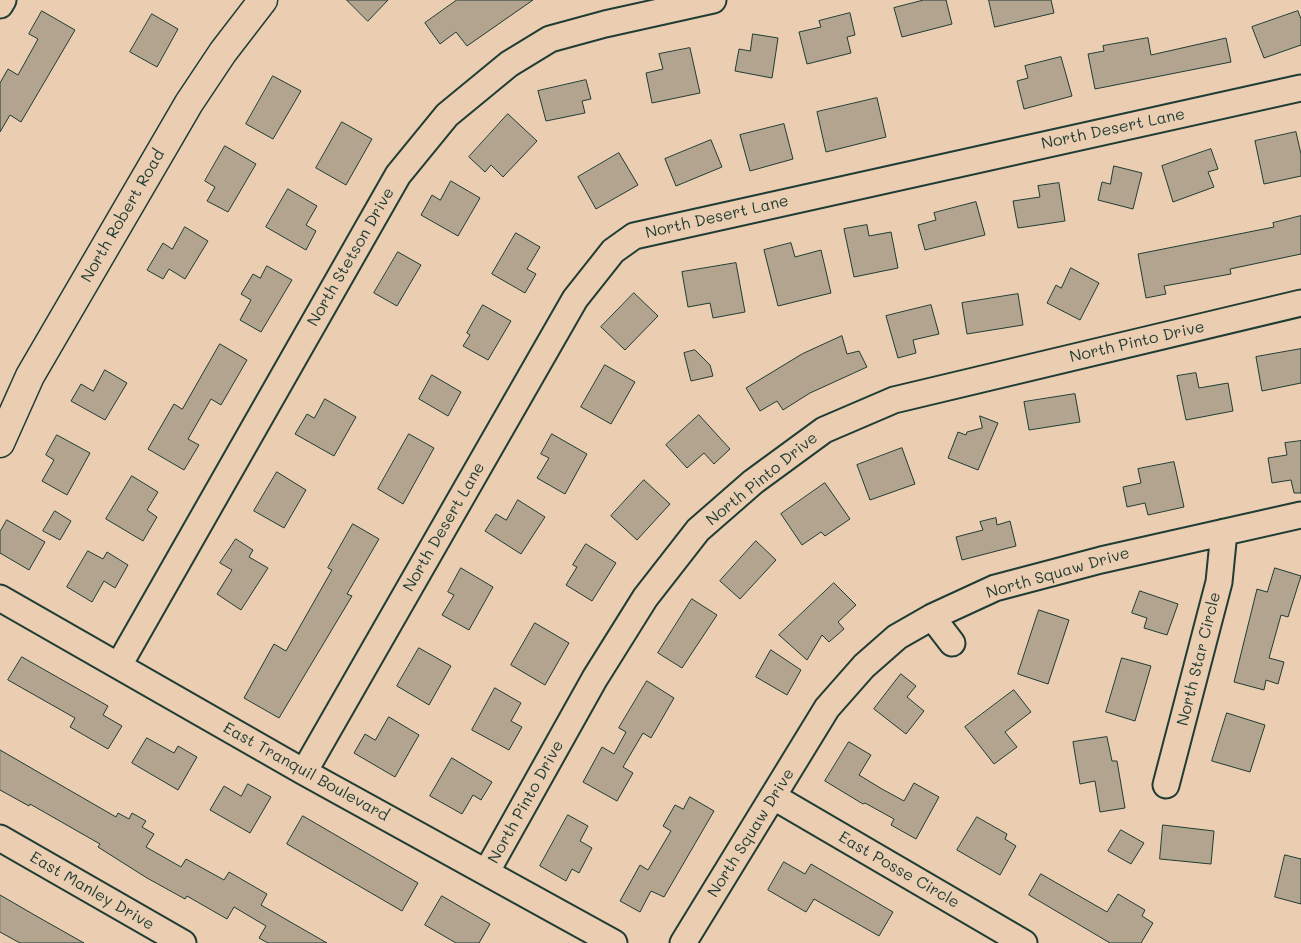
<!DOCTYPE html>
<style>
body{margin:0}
canvas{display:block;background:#ebcdb1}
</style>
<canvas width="1301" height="943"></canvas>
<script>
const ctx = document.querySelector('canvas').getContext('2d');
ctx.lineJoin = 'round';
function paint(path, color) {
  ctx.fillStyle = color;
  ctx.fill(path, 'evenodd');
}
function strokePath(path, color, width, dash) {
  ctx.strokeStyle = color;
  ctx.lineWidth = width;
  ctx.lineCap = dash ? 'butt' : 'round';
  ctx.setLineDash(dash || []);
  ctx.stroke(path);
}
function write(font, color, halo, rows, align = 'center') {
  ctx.font = font + ' Mali,sans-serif';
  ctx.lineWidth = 4;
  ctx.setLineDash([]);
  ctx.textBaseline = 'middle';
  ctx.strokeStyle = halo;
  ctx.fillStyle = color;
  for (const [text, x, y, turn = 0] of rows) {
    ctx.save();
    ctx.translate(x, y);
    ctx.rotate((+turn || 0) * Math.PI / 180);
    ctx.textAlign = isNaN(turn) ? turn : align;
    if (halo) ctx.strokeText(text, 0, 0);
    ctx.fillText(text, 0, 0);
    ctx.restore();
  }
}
const building = new Path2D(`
 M347,0H388L368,21Z
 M457,0H533L467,46L456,32L440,44L425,23Z
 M924,0H946L952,24L902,37L894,8Z
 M989,0H1051L1054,13L995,27Z
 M42,11L75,30L21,122L10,115L0,132V83L8,69L18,75L38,39L29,34Z
 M1298,11L1301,19V45L1264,58L1252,27Z
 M850,13L855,35L847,37L851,53L807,64L799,32L821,27L819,21Z
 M152,14L178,29L157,67L130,52Z
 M753,34L778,38L772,78L735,71L739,49L750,51Z
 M1148,38L1151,55L1226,38L1231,62L1095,89L1088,54L1104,51L1103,46Z
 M690,48L700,93L652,103L646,73L663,69L659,54Z
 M1061,57L1072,96L1024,109L1017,81L1028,78L1025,66Z
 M273,76L301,91L273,139L246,124Z
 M586,80L591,99L582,101L585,113L546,121L538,91Z
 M877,98L886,137L826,152L817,112Z
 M508,114L537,141L503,177L491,165L485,172L469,157Z
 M342,122L372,139L346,185L316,168Z
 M784,124L793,159L750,171L740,135Z
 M1296,132L1301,154V176L1264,184L1255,141Z
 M711,140L722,167L676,186L665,159Z
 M225,146L256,164L228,212L207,201L215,187L205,181Z
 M1211,149L1218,169L1208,172L1214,187L1173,202L1162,166Z
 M619,153L638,185L596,209L578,177Z
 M1114,166L1142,173L1133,209L1098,200L1102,182L1110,184Z
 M451,181L480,198L458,236L421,215L432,195L440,200Z
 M1059,183L1065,221L1018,228L1013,201L1040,197L1038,186Z
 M288,189L317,206L306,225L316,231L306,250L266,227Z
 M976,202L985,235L925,250L918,225L936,220L934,213Z
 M1301,216V254L1230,269L1231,274L1164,286L1166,294L1146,298L1138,254L1274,227L1273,223Z
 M867,225L869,236L891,232L898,268L854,277L844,229Z
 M185,227L208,241L185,279L169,269L163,279L147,270L163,243L172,249Z
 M516,233L540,247L527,269L536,274L525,293L492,274Z
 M791,243L795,257L821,250L831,293L778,306L764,250Z
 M398,252L421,265L397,306L374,293Z
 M736,263L745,312L713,318L710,303L688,307L682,272Z
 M267,266L292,280L261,332L240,320L251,300L241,294L253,274L260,278Z
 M1071,268L1099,283L1080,320L1047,303L1056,285L1061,288Z
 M634,293L658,316L625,350L601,327Z
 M1018,294L1023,325L967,334L962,303Z
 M483,305L511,321L488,360L463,346L470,335L467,333Z
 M931,305L939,334L913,340L916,353L898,358L886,316Z
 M842,336L847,354L859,351L867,367L810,393L783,410L777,401L760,411L746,388L802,354Z
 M220,344L247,360L221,405L211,399L188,439L199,445L184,470L148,449L174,404L182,409Z
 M1301,349V383L1262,391L1256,357Z
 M695,350L710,365L713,376L691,381L684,353Z
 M605,365L635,382L611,424L581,407Z
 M105,370L127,383L105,420L71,401L81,384L93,391Z
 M1196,373L1199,388L1228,383L1233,411L1186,420L1177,376Z
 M432,375L461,392L448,416L419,399Z
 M1075,394L1080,422L1029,430L1024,402Z
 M325,399L356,417L334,456L295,434L307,414L314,418Z
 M699,415L730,449L714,464L704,453L687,468L666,445Z
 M980,416L998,423L978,470L948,458L958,432L966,435L967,432L982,428Z
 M409,434L434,448L403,504L378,489Z
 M552,434L587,454L565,494L537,478L549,458L541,454Z
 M57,435L90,453L67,495L42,481L54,460L46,455Z
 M1301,441V493H1294L1291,480L1272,483L1268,458L1287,455L1285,443Z
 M902,448L915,484L870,500L857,465Z
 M1174,462L1184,507L1148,515L1145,503L1127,507L1123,487L1141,483L1138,469Z
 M277,472L306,490L284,528L254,511Z
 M132,476L158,492L147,510L157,517L143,541L106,519Z
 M644,480L670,504L637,540L611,516Z
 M825,483L850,519L825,536L821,532L802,545L781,514Z
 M518,500L545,517L521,554L485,531L496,514L506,520Z
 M55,511L71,521L60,540L43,531Z
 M996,518L997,525L1010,521L1016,546L962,560L956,537L983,530L980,522Z
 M7,520L45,542L29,570L0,553V532Z
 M353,524L379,539L347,594L352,596L279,718L244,698L274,644L286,651L332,570L328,568Z
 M236,539L253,550L249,557L268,568L241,610L217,594L232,570L220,563Z
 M756,541L776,560L740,599L720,581Z
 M586,544L616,563L592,601L566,585L577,567L573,565Z
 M88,551L103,559L107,552L128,565L115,588L104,581L92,602L67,587Z
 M461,568L493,587L469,630L442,615L454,595L448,592Z
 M1275,568L1301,576L1288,617L1281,615L1269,658L1284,662L1278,684L1266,680L1264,690L1234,682L1257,589L1267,592Z
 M834,583L856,605L838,622L844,629L829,642L822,635L807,660L779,635Z
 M1140,591L1178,604L1167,635L1144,628L1147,618L1132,613Z
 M692,599L717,615L682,668L658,653Z
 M1039,610L1069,620L1048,684L1018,674Z
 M535,623L569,643L545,685L511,665Z
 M419,648L451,666L429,705L397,686Z
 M771,650L801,670L787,695L756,677Z
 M22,657L108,706L103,715L122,726L108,749L70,727L75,718L8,680Z
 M1122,658L1151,666L1135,721L1106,712Z
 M901,674L916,686L907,697L924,711L906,734L874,709Z
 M647,681L674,698L651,738L643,733L623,767L633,773L617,801L583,782L602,747L614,754L626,732L619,728Z
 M495,688L521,703L511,721L522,727L509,750L472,730Z
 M1014,690L1031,712L1005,732L1017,747L994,764L965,727Z
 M1227,713L1265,725L1250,772L1212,761Z
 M389,717L419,735L395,777L354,753L365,734L375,740Z
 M1107,737L1112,761H1117L1125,808L1100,812L1095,781L1080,784L1073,742Z
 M147,738L174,753L178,746L197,757L178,790L132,763Z
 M849,742L871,755L859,775L882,789L904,801L914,783L939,797L916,839L891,825L894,819L865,803L863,804L825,781Z
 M0,750L116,817L118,813L129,819L132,813L146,821L142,827L154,834L146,847L181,867L186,859L224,880L229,872L267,894L261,905L327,943H268L259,938L266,926L234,907L227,919L187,896L185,899L147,878L98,847L100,844L30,804L29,806L0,790Z
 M452,758L492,782L481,800L473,795L462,814L430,796Z
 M248,784L271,797L250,833L210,810L224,786L241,796Z
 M690,797L714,811L664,897L651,891L640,912L620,901L640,865L648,870L671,831L663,826L675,805L683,809Z
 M568,815L588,826L580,841L592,848L579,873L572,869L566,881L540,866Z
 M303,816L418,883L402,911L287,844Z
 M977,817L1007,834L1005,839L1016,846L1000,875L957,850Z
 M1163,825L1214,831L1211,864L1160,859Z
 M1121,830L1144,843L1131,864L1108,851Z
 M1285,855L1301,859V904L1275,897Z
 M784,862L805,874L811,864L893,912L879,936L814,899L806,912L768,890Z
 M1041,874L1107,912L1118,894L1145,910L1142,916L1153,923L1141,943H1110L1029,895Z
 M0,895L38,917L84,943H20L0,932Z
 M442,896L490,924L479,943H456L425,925Z`);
paint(building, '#b2a48e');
strokePath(building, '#1f3d34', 1);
const minor = new Path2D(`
 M0,5L3,0
 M0,598L304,772L614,943
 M932,617L952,643
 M119,665L398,175L447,115L509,64L550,39L605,24L713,0
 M304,772L575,299L613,251L634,236L1301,88
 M1166,785L1219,582L1224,532
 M774,797L1024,943
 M0,838L183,943
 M487,871L595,678L645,598L698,530L753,482L824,430L894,400L1301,303
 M683,943L827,708L864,666L897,637L932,617L995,588L1101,560L1301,515`);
const major = new Path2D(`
 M0,443L30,376L189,103L223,52L263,0`);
strokePath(minor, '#1f3d34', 29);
strokePath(major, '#1f3d34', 31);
strokePath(minor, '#ebcdb1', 25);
strokePath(major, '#ebcdb1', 28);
write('16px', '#1f3d34', '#ebcdb1', [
 ["North Desert Lane",1113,129,-12],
 ["North Robert Road",123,216,-60],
 ["North Desert Lane",717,217,-13],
 ["North Stetson Drive",351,257,-60],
 ["North Pinto Drive",1137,342,-13],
 ["North Pinto Drive",762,479,-39],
 ["North Desert Lane",444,527,-60],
 ["North Squaw Drive",1058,573,-16],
 ["North Star Circle",1199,659,-76],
 ["East Tranquil Boulevard",306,772,29],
 ["North Pinto Drive",526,802,-61],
 ["North Squaw Drive",751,833,-58],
 ["East Posse Circle",899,870,30],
 ["East Manley Drive",92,891,30]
]);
</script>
